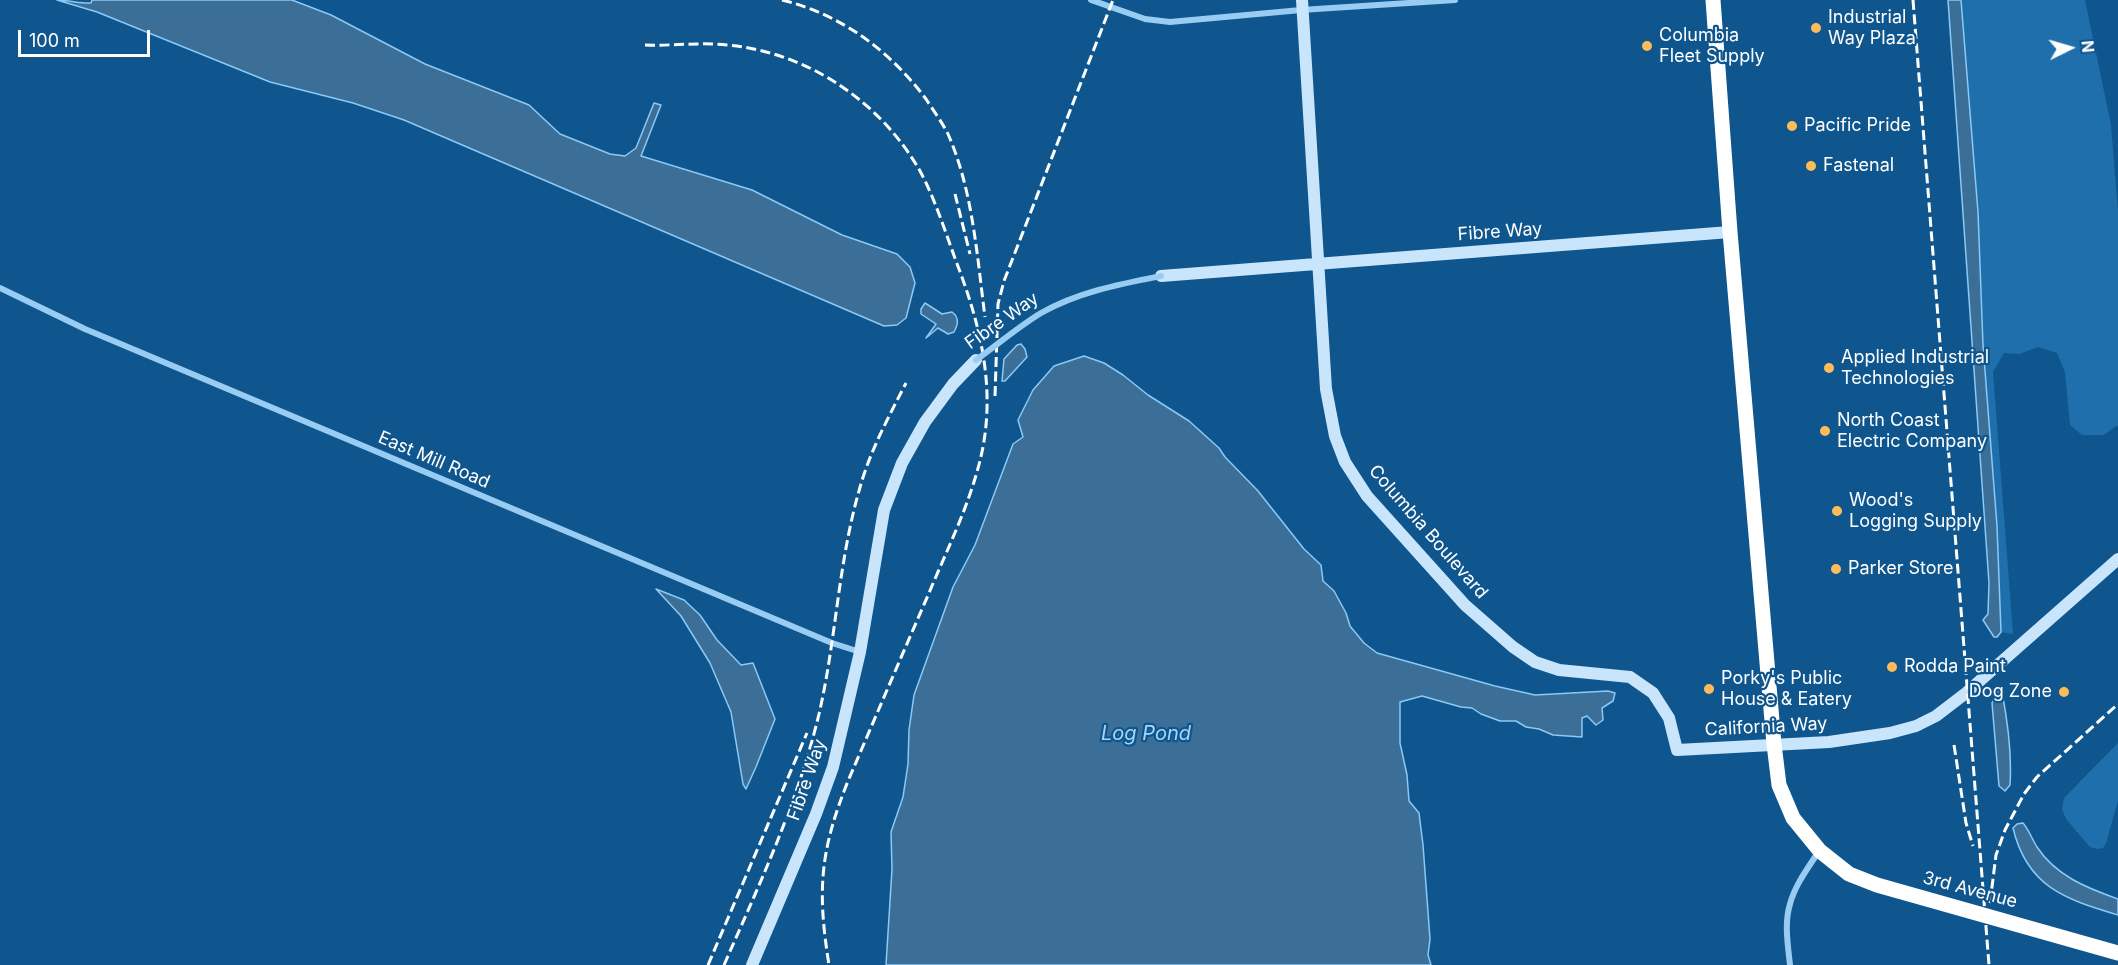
<!DOCTYPE html>
<style>
body{margin:0}
#map{position:relative;width:2118px;height:965px;overflow:hidden;background:#10568e;font-family:Inter,sans-serif}
canvas{display:block}
.north{position:absolute;left:2040px;top:18px;width:60px;height:60px;-webkit-text-stroke:4px #10568e;paint-order:stroke;rotate:85deg;font-size:16px;font-weight:700;line-height:24px;text-align:center;color:#fff}
.north::after{content:'';display:block;margin:auto;width:21px;height:27px;background:#fff;clip-path:polygon(50% 0,100% 100%,50% 72%,0 100%)}
.scale{position:absolute;left:18px;top:30px;width:132px;height:27px;box-sizing:border-box;border:3px solid #fff;border-top:0;padding-left:8px;font-size:18px;line-height:21px;white-space:nowrap;color:#fff;-webkit-text-stroke:4px #10568e;paint-order:stroke}
</style>
<div id="map">
<canvas width="2118" height="965"></canvas>
<div class="north">N</div>
<div class="scale">100 m</div>
</div>
<script>
const ctx = document.querySelector('canvas').getContext('2d');
ctx.lineJoin = 'round';
function paint(path, color) {
  ctx.fillStyle = color;
  ctx.fill(path, 'evenodd');
}
function strokePath(path, color, width, dash) {
  ctx.strokeStyle = color;
  ctx.lineWidth = width;
  ctx.lineCap = dash ? 'butt' : 'round';
  ctx.setLineDash(dash || []);
  ctx.stroke(path);
}
function write(font, color, halo, rows, align = 'center') {
  ctx.font = font + ' Inter,sans-serif';
  ctx.lineWidth = 4.5;
  ctx.setLineDash([]);
  ctx.textBaseline = 'middle';
  ctx.strokeStyle = halo;
  ctx.fillStyle = color;
  for (const [text, x, y, turn = 0] of rows) {
    ctx.save();
    ctx.translate(x, y);
    ctx.rotate((+turn || 0) * Math.PI / 180);
    ctx.textAlign = isNaN(turn) ? turn : align;
    if (halo) ctx.strokeText(text, 0, 0);
    ctx.fillText(text, 0, 0);
    ctx.restore();
  }
}
paint(new Path2D(`
 M1961,0H2085L2111,125L2118,211V426H2116L2104,435H2082L2070,425L2065,372L2057,353L2038,347L2019,354L2004,353L1993,372L2013,634L2001,632L1997,526L1983,345L1978,212Z
 M2118,743V801L2106,843L2103,848L2097,849L2090,847L2066,819L2062,809L2064,798Z`), '#1f6fac');
const water = new Path2D(`
 M57,0C68,0 83,4 91,3L92,0H292L331,15L425,64L529,105L560,134L610,154L625,156L636,148L654,103L661,105L641,156L752,190L842,235L897,254L910,267L915,283L906,318L897,325L884,326L404,120L353,103L270,82L97,12Z
 M1948,0H1961L1978,212L1983,345L1997,526L2001,632L1997,637H1994L1983,620L1988,614L1989,583Z
 M925,303L942,314L952,312C959,317 958,325 954,332L948,334L938,328L926,338L936,324L921,314V309Z
 M1021,344L1025,349L1027,357L1005,381H1002L1004,359L1017,345Z
 M1084,356L1104,363L1123,375L1148,395L1189,421L1219,448L1225,457L1258,491L1304,549L1321,565L1323,581L1334,591L1346,613L1350,626L1364,643L1377,653L1495,686L1535,695L1608,691L1615,693L1613,701L1602,708L1603,720L1596,725L1587,716L1582,718V737L1553,735L1539,729L1526,727L1516,721H1500L1481,714L1472,708L1461,707L1422,696L1400,702V743L1407,775L1409,801L1419,813L1423,845L1430,939L1428,955L1431,965H886L892,869L891,832L903,797L908,764L909,730L914,695L953,587L975,545L1013,444L1023,437L1018,420L1033,390L1054,366Z
 M656,589L684,600L700,615L717,640L741,665L753,663L775,719L756,767L746,789L743,784L731,712L710,663L681,616Z
 M1999,690L2002,692C2008,723 2012,754 2010,785L2005,791L1999,786L1992,703Z
 M2023,823C2029,830 2032,839 2037,847C2056,876 2087,888 2118,899V915C2065,899 2027,887 2013,828L2017,824Z`);
paint(water, '#3c6f98');
strokePath(water, '#8bc9f6', 1.5);
strokePath(new Path2D(`
 M1091,0L1145,19L1170,22L1301,10L1455,0
 M0,288L85,329L832,643L860,652
 M1790,965C1788,946 1784,923 1790,904C1795,885 1808,868 1819,851`), '#99ccf2', 6);
strokePath(new Path2D(`
 M1302,0L1326,389L1335,436L1345,462L1367,496L1465,605L1513,647L1535,662L1559,670L1630,677L1653,693L1669,718L1677,750L1829,742L1890,733L1916,726L1936,716L1966,693L2118,559
 M1161,276L1730,232
 M752,965L816,814L833,767L860,652L884,510L902,463L925,422L953,384L976,360`), '#c8e5fc', 12);
strokePath(new Path2D(`
 M1713,0L1730,232L1774,744L1779,785L1793,818L1820,851L1849,874L1877,885L2118,953`), '#fff', 15);
strokePath(new Path2D(`
 M782,0C842,15 889,50 926,99C933,110 942,122 948,134C973,191 977,256 985,317
 M1913,0L1989,965
 M645,45C672,46 700,42 727,45C807,52 880,101 920,171C935,199 945,231 956,261C979,321 995,382 983,447C973,498 949,545 929,593C902,655 875,718 848,781C820,851 817,890 829,965
 M955,194L970,254
 M995,396L998,304L1004,281L1113,0
 M1954,745L1966,823L1973,846
 M1990,903L1996,855L2005,830L2024,794L2037,777L2118,704
 M708,965L807,733
 M724,965C760,883 798,802 819,714C836,641 838,564 859,491C869,453 888,418 906,383`), '#fff', 3, [10, 4.5]);
strokePath(new Path2D(`
 M976,360C997,345 1018,327 1041,313C1078,292 1120,284 1161,276`), '#99ccf2', 6);
for (const [x, y, r, color] of [
 [1816,28,6,"#ffbc5b"],
 [1647,46,6,"#ffbc5b"],
 [1792,126,6,"#ffbc5b"],
 [1811,166,6,"#ffbc5b"],
 [1829,368,6,"#ffbc5b"],
 [1825,431,6,"#ffbc5b"],
 [1837,511,6,"#ffbc5b"],
 [1836,569,6,"#ffbc5b"],
 [1892,667,6,"#ffbc5b"],
 [1709,689,6,"#ffbc5b"],
 [2064,692,6,"#ffbc5b"]
]) {
  const dot = new Path2D();
  dot.arc(x, y, r, 0, 2 * Math.PI);
  ctx.fillStyle = color;
  ctx.fill(dot);
  strokePath(dot, '#10568e', 2);
}
write('18px', '#fff', '#10568e', [
 ["Industrial",1828,18],
 ["Way Plaza",1828,39],
 ["Columbia",1659,36],
 ["Fleet Supply",1659,57],
 ["Pacific Pride",1804,126],
 ["Fastenal",1823,166],
 ["Applied Industrial",1841,358],
 ["Technologies",1841,379],
 ["North Coast",1837,421],
 ["Electric Company",1837,442],
 ["Wood's",1849,501],
 ["Logging Supply",1849,522],
 ["Parker Store",1848,569],
 ["Rodda Paint",1904,667],
 ["Porky's Public",1721,679],
 ["House & Eatery",1721,700],
 ["Dog Zone",2052,692,"right"]
], 'left');
write('18px', '#fff', '#10568e', [
 ["Fibre Way",1500,232,-4],
 ["Fibre Way",1002,321,-35],
 ["East Mill Road",434,460,23],
 ["Columbia Boulevard",1428,532,49],
 ["California Way",1766,727,-3],
 ["Fibre Way",807,780,-71],
 ["3rd Avenue",1970,890,15]
]);
write('italic 20px', '#a5d6fa', '#10568e', [
 ["Log Pond",1146,734]
]);
</script>
